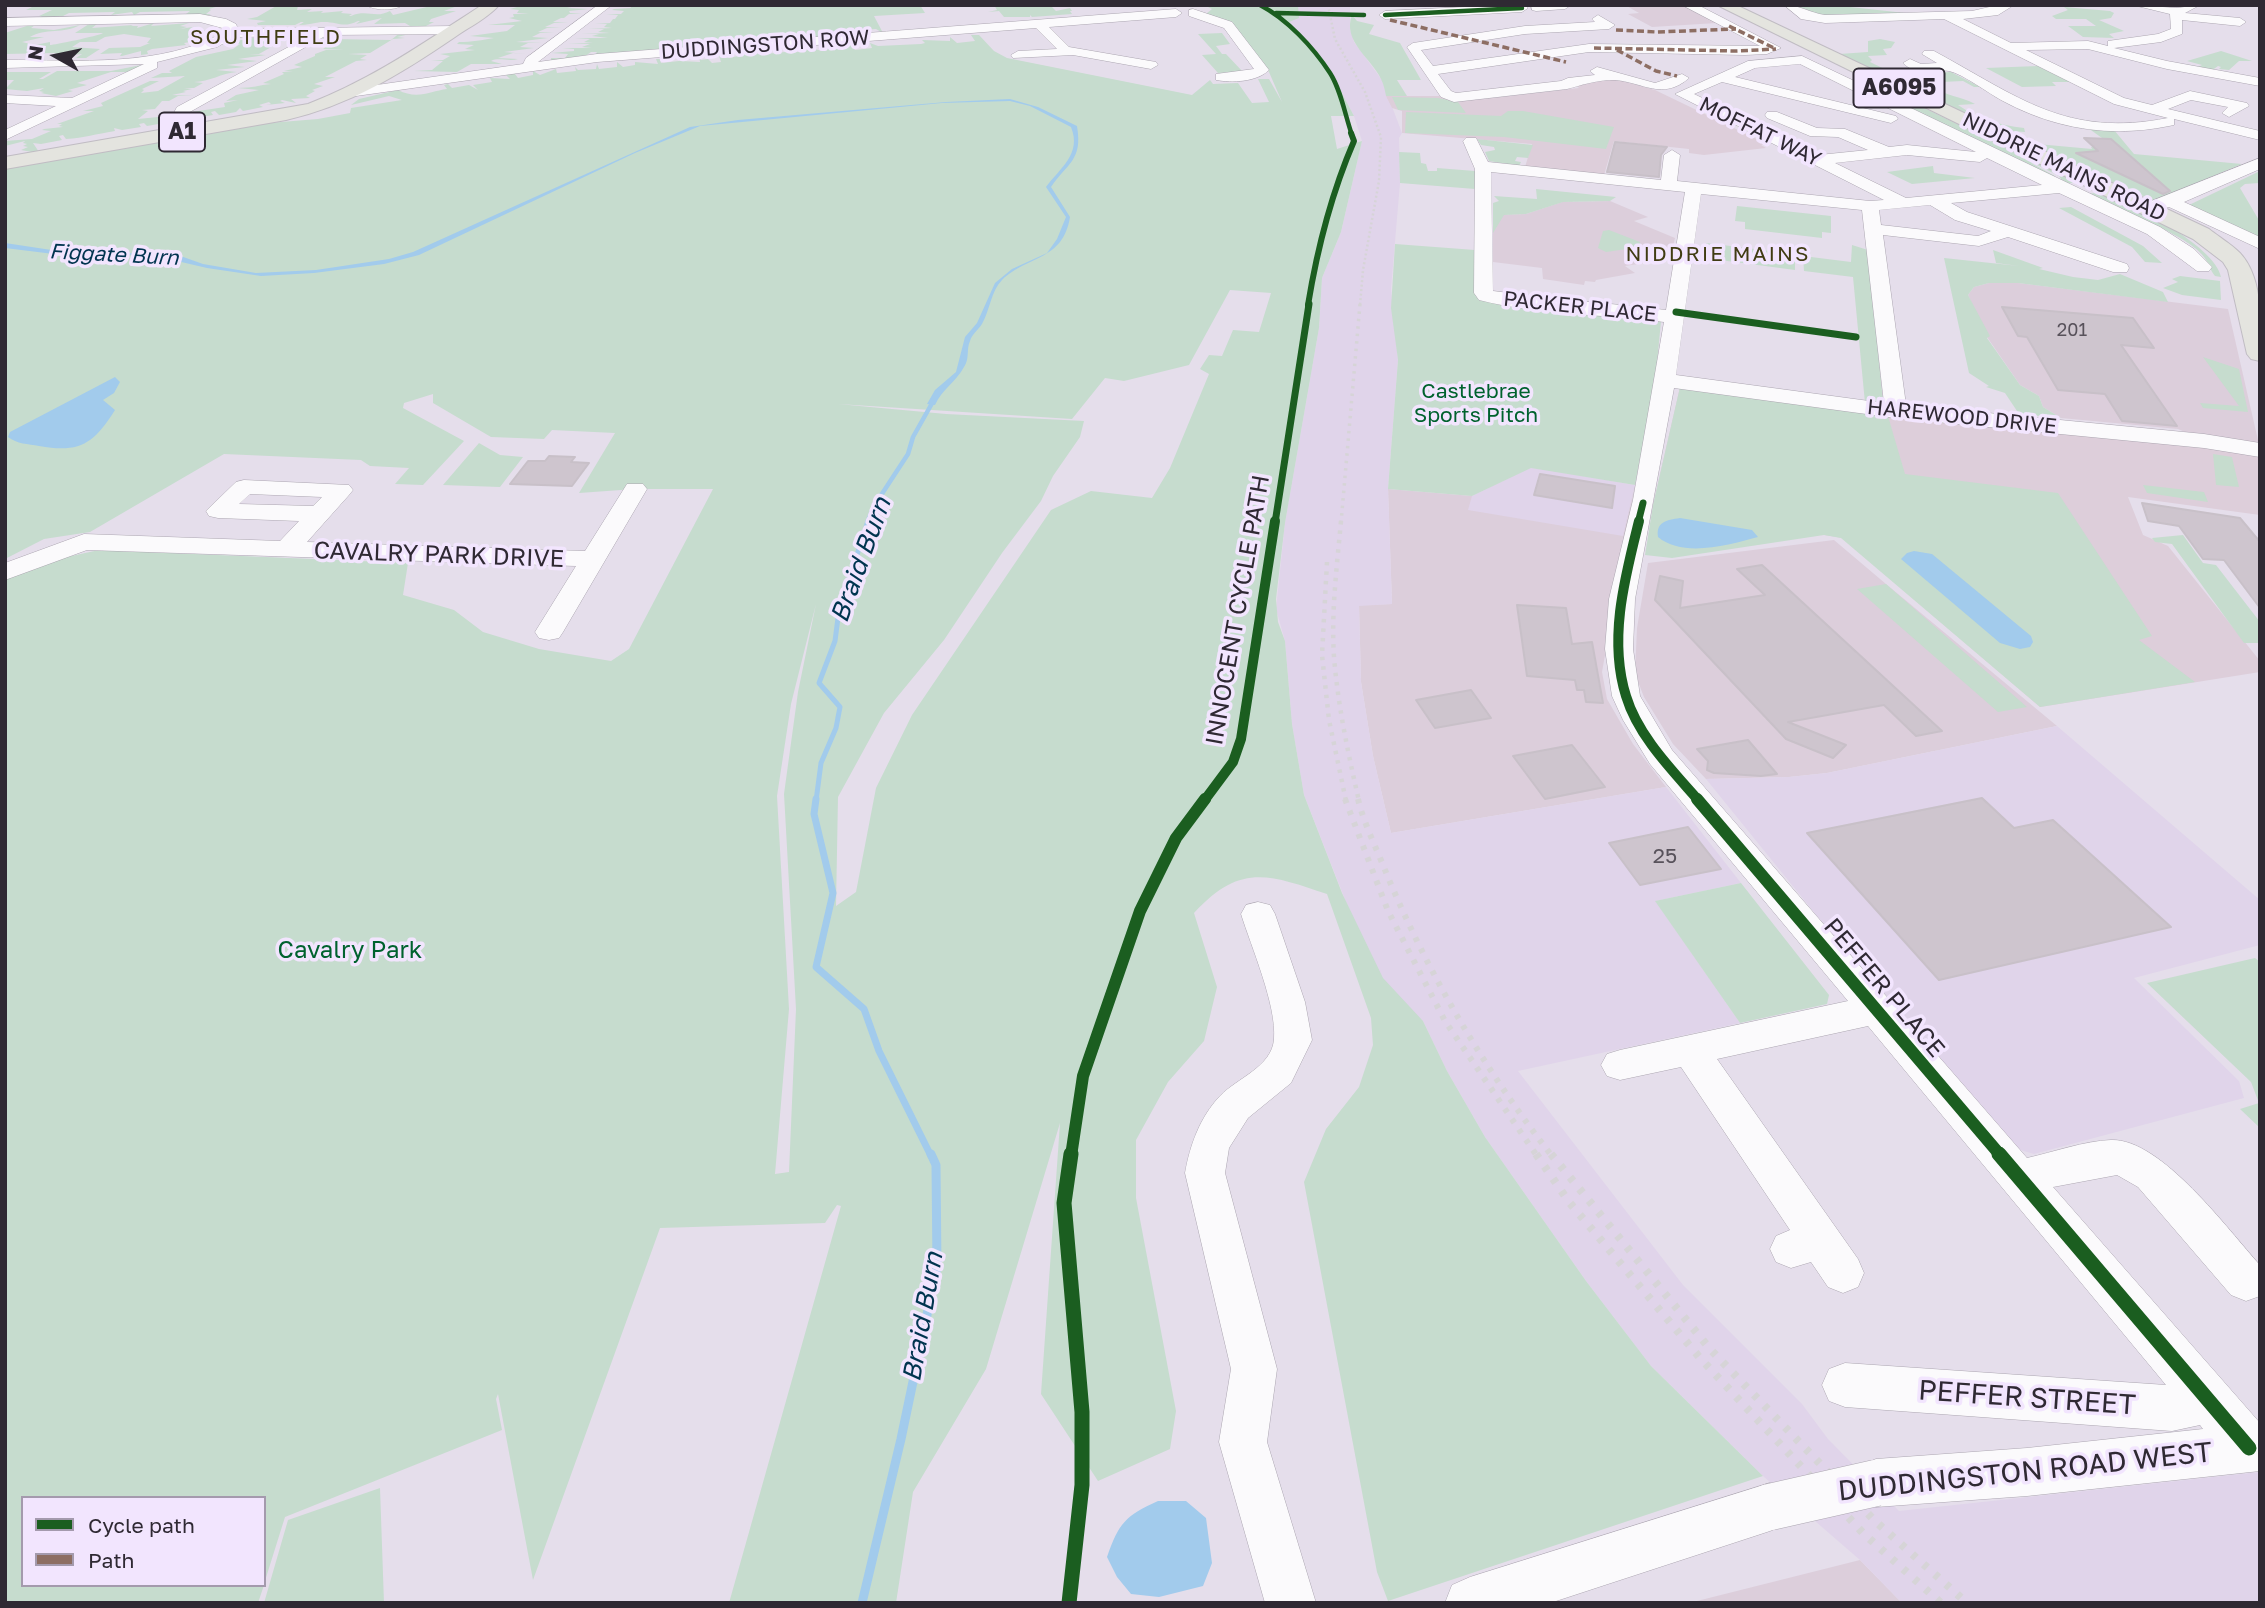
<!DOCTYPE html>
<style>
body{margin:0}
#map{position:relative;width:2265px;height:1608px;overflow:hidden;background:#e5deeb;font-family:"Golos Text",sans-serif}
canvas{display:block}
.frame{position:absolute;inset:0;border:7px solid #2f2933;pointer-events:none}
.legend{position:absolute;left:21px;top:1496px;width:245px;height:91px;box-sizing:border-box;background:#f2e5fe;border:2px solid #a49aad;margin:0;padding:9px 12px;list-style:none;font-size:21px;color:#2f2933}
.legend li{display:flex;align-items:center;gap:14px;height:35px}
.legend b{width:35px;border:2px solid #a49aad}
.north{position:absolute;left:21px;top:21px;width:70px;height:70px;-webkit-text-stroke:5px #f2e5fe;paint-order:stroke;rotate:279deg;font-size:19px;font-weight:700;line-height:28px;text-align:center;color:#2f2933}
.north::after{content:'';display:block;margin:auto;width:24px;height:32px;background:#2f2933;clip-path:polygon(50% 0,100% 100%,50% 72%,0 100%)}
</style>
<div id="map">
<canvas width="2265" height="1608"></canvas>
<div class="frame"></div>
<ul class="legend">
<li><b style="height:9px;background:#1b5e20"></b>Cycle path</li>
<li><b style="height:9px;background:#8d6e63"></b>Path</li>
</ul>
<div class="north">N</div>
</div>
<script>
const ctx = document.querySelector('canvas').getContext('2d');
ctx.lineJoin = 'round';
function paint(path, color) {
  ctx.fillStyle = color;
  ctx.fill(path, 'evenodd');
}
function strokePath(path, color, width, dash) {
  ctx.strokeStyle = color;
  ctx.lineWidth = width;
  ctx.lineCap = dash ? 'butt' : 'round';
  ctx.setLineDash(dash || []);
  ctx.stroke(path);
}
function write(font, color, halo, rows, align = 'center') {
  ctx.font = font + ' "Golos Text",sans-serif';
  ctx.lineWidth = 7;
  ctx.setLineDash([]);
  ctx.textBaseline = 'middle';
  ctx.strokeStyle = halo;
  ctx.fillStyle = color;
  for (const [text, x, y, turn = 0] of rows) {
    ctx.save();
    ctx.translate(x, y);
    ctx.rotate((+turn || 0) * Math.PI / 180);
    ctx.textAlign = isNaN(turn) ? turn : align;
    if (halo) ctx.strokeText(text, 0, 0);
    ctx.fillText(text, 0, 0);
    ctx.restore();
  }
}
paint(new Path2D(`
 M1625,5H1682L1717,23L1652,27L1628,14L1639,13Z
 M1610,201L1648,217L1634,221L1675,238L1670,259L1625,266L1635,273L1596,280L1595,282L1585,281L1584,285L1543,279L1542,268L1493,262V215L1526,214L1562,202Z
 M1989,283H2018L2228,309L2260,449L2199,438L2178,429L2061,418L2043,407L2039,396L2020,385L1987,337L1968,295L1974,287Z
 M1635,485L1602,672L1607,699L1633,744L1666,787L1391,833L1373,756L1361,682L1359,605L1392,604L1388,489L1472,496Z
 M1834,540L1886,584L2057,726L1827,773L1789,777L1706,779L1673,744L1644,697L1635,674L1637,628L1648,563Z
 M1860,1560L1902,1603H1689Z`), '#dccedb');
paint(new Path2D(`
 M1298,5H1350V29L1354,42L1382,80L1402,133L1399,138L1400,183L1391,289L1398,360L1388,489L1392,604L1359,606L1361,682L1373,756L1391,833L1666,787L1741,883L1656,901L1740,1023L1518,1071L1683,1285L1802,1404L1828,1439L1899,1511L2260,1472V1603H1902L1860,1560L1763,1476L1651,1366L1586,1281L1485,1137L1447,1071L1423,1021L1382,994L1304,795L1292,724L1285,641L1276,609L1285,523L1319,328L1322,278L1341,232L1362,141L1354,116L1326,63L1288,21L1298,14Z
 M1531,467L1635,485L1623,536L1468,510L1472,496Z
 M2057,726L2260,900V945L2134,978L2239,1081L2244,1098L2034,1154L2017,1149L1886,1001L1706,779L1789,777L1827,773Z`), '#e0d4ea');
paint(new Path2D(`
 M1616,79L1655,90L1767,144L1761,145L1766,148L1704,155L1689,153V149L1614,141L1604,175L1525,167L1532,144L1402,133V111L1392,108L1386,96H1440L1462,101L1579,88L1574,83Z
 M1680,387L1920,420L2203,445L2260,457V515L2128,497L2143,535L2168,546L2260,661V672L2040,707L1842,538L1653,505Z`), '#ddceda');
paint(new Path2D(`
 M49,5L60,6L222,5L209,9L211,10L206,14H211L207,16L182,17L190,11L140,12L134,15L132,12L111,15L115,12L69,13L63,16L38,19L42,16H39L52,10H26L32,7Z
 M278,5H308L298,6L297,10L312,9L307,12L323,11L321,13L343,11L341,13L352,14L349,16H351C368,9 375,19 390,11L393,15L431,6L460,5L444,11H456L431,19L429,22H434L426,26L436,27L406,29L410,26L405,23L374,24L382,18L356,24L360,21H358C342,29 338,21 321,22C313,23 307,25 299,25L304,22H301L295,25H258L257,23L266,21L247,19L257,17Z
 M524,5H580L567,8L588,9L569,11L570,13L582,14H569L564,18H575H561L553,22L568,23H554L545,27L561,28H547L538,32L554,33H540L532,37L548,38L516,42L542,43H528L520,47L534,48L504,52L527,54L513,53L498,58L518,59C509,62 499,57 491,61L502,64H471L457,72L414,71L432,70L443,61H431L443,60L450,56L440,54L475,50L465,49L474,45L457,44L459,42C472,42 482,40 494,38L470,36L507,31L515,25H488L522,21L509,18L514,17L513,14H502H529L517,13L519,10L510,9Z
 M619,5H920L925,13L874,16L883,33L876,29L860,30L861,34L595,55L597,52H591L584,57L551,61V58H565L568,54L551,53L574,51V49L562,48H592L582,47L590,44L568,43H593L584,42L590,39L575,38H608L592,36L599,34H581L610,33L598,32L604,29H588L612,28L604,27L607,24H595L610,23L613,19H602H615L618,15L606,14H621L624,11L612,10L614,9L631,8L630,6Z
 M994,5H1050L1056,11L1070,8L1072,11H1070L1072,14L1032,17L1030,15V17H1004L999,11L988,12L997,10Z
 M1204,5H1298L1299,18L1289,22L1326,63L1354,116H1331L1337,149L1362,141L1341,232L1322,278L1319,328L1285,523L1276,599L1278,622L1285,641L1292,724L1304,795L1342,893L1383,978L1423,1021L1447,1071L1485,1137L1586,1281L1651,1366L1763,1476L1388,1601L1377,1572L1304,1182L1326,1129L1359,1087L1373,1045L1371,1018L1327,894C1268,874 1240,863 1194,913L1217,987L1204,1041L1168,1082L1136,1140V1198L1176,1411L1170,1449L1098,1481L1041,1394L1060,1123L986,1369L913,1492L896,1603H729L841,1206L837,1205L825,1223L660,1228L533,1580L498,1394L496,1399L502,1430L285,1517L264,1584V1498H23V1585H264L258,1603H5V579L53,560L99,550L408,563L403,595L454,610L483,632L539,649L611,661L629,649L713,489H635L579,493L615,433L552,430L544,439L491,437L433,403V394L404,403L403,408L464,441L423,485L395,484L409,468L370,466L361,460L224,454L90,532L44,539L5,559V166L269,123L318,119L350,113L351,108L402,100L389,96L351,105L359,99L398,90C417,100 431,91 447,89L444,85L448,84L452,88L469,85L478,90L473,85L492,82L490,78L510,79L505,74H515L518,78L533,75V71L540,75L556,69L557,73L576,71L575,67L578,70L596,69L597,64L599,69L617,67V62L623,67L635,65V62L658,64L656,59H660L661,63L679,61V57L681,61L700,62L699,56L701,60L708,59L712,63L721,62L719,56L729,58L743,55L742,52L753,55L763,51L765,54L785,52L784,49L789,53L805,51L811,48L822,51L831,46L839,50L851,45L855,50L872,48L870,43L878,46L921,44L925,43L922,40L950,41V37L957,43L975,41L971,35H979L994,51L1007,58L1192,95L1210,80L1213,84L1238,83L1252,103L1269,102L1258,79H1269L1282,102L1269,72L1232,24L1206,14L1212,9ZM1230,290L1271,293L1259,332L1233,330L1222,356L1209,355L1200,369L1209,374L1170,468L1152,498L1091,491L1051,510L912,715L876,788L856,892L836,906L838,797L884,713L944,640L1002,553L1041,501L1053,476L1080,437L1084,421L946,414L838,404L1072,419L1105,378L1124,381L1189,365ZM816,604L798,692L784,794L796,1009L789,1172L775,1174L789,1009L777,796L791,704Z
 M1832,5L1905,13L1825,17L1810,14L1795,6Z
 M2064,7L2110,11L2114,13L2111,18L2099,20L2124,31L2109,34L2114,38L2083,37L2068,26H2096L2086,19H2056L2052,16L2068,10Z
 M1352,15L1357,21L1374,25L1369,34L1400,43L1421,80H1397L1407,96H1386C1385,91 1384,85 1381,79C1371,58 1342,41 1352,15Z
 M39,22L31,28L54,30L80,25C64,34 45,28 30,37H44L22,42L35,45L50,42V45C54,45 98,36 103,33H75L89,24H97L92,28L133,25L131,26H138L137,28L154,23L151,26L189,23L180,26L187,27L180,29L199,26L189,30H207L199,32V35H207L194,39L203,40L184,43L186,45L152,49L147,51L148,54L141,55V51L122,56H120L122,53L100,54L109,48L140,47L150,43H147L151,38L124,34L105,37L96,42H80L72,47L100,49L86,58H76L82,54L65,56L54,53L5,54V33Z
 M401,32L414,33L397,37L405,38L393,39L370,53L348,54L367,55L360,59L367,60L356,61L325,77H335L314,84L323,86L312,90L315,91L306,96L310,98L291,99L296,103L282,100L280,101L285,103L266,105L271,104L269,102L259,105L263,107L243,111L240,108L236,112L219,115L215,111L211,112L213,115L189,119L185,113L225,107L224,103L238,100L226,101L236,95L259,90L238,88C253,88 259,85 271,84L263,83L284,74L282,72H293L284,71L302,67L294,65L315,56V54L326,50H344L323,49L331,44L315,41L332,35L329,39L391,40Z
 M1222,33L1230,44L1216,46L1222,54H1226L1243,72L1218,73L1202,55L1216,54L1198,34Z
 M235,36H242L236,41L253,38L267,40L286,36L282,39H299L262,44L261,46H273L259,54H249L266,55L238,59L257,61L227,65L245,67L216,70L237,72C221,73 210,82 194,82L203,83L194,88H184L192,89L183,91L186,92L172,95L194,96H178L169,101H162L155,109L142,110L148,111L138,119L168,116L175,126L167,127L164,123L147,126L144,123L139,124L141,127L122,130L114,128L115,131C95,134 85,138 66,139L63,135L59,136L62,140L41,144L33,143L39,152L37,153L21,150L28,147L23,146L27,144L23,143L25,141L5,146V141L32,139L51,131L42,130L44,129L63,127L59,126L62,124H57L94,111H83L103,106L101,103L150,81H159L142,89L144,90L141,93L158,91L185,76L151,78L162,73H172L169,71L196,57L233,49L240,44L224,42Z
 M1880,39L1895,42L1891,48L1883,49L1887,55L1868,56L1872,60L1870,62C1896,75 1910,82 1939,77L1931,73L1951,72L1980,87H1974L1963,81L1941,82V86L1933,87C1946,96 1960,96 1975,104L1958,105C1979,119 1998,125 2024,128L2025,132L1998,130L1839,54L1868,52V41Z
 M2221,51L2252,61H2239L2229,70L2219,69L2221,67L2218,66L2211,71L2196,68L2202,65L2187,61Z
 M146,64L131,72H111L77,83L87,85L68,90L73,91L56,96L41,93L44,92L39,91L44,88L27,91L5,89L14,80H5V72H51L39,79H43L57,71H111Z
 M2038,66L2072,82H2052L2056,86L2022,87L1986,68Z
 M1867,87L1885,89L2077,182L2064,184L2059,176L2035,164L2031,163L2055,176V178L2014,162L2030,164L2011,161Z
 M1392,97L1438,98L1458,102L1466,113L1398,110Z
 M1508,111H1523L1614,127L1606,149L1504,137L1405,133L1406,112L1501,116Z
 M2088,128L2114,130L2134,154L2242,164L2154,201L2026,143L2092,149L2091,147L2120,149L2110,139L2102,138Z
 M1477,139L1533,145L1528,158L1517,157L1515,161L1521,162L1519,166L1489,161L1485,152L1495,150L1494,147L1481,145Z
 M1399,152L1420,153L1421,163L1426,164L1428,171H1437V168L1475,171V189L1400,183Z
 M1933,166L1934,173L1975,178L1912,184L1887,172Z
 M2260,171L2259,183L2245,184L2240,188L2260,222V238L2189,205Z
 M1536,189L1616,197L1610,201L1563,202L1526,214L1504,215L1493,233V203L1499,201L1494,196L1537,199Z
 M2097,193C2126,199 2216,246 2221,277L2215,276C2211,271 2207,262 2206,260C2197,240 2126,211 2105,206L2109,203L2083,194Z
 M1737,206L1831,216V233L1822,232V238L1745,229V222L1735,221Z
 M2071,207L2143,246L2162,263L2145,262L2132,247L2059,208Z
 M1609,230L1640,242L1641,247L1606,252L1598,248L1603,231Z
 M1706,243L1795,254V270L1705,258Z
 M1395,244L1475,250L1474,293L1661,321L1655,385L1635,485L1531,468L1472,496L1388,489L1398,360L1391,308Z
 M1852,245L1868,250L1883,401L1879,404L1865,403L1853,277L1804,271L1803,256L1851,262Z
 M1993,250L2043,268L2039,269L2073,277L2098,280L2120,274L2163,292L2168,302L2018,283H1989L1974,287L1968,295L1990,336L1987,338L2020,385L2039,396L2043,407L2061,418L2019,414L2005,393L1986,387L1989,386L1969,373L1944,258L2019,266L1996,263Z
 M2180,276L2220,281L2221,300L2182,295L2163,288L2178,282L2172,279Z
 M2203,357L2239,369L2248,412L2203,408L2200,403L2239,406Z
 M1680,387L1888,416L1905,474L2058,493L2152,636L2139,640L2195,682L2040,707L1841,538L1824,535L1672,558L1645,555L1653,505Z
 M479,443L500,455L523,457L500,487L443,485Z
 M2213,454L2232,457L2239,487L2216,485Z
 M2143,485L2204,492L2208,502L2147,493Z
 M2183,535L2203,563L2216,565L2260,622V643H2244L2172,544L2155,542L2152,538Z
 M1886,584L2027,707L1998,712L1857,589Z
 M1741,883L1829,995L1827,1004L1740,1023L1655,901Z
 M2255,958L2260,962V1128L2240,1109L2259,1103L2251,1082L2147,983Z
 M380,1488L384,1603H264L288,1520Z`), '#c6dcce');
paint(new Path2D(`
 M1010,99L1038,107L1077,126C1083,161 1067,163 1051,187L1070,217C1063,261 1028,255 1002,280C991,291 990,310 982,324C978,330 972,334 970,341C966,350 970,358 964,367C956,382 942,389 935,405L927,404L935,390L956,372L965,337L977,323L995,283L1012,269L1047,253L1057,239L1066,217L1046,187C1060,168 1082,154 1071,127L1030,106L1010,101L942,103L700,126L635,153L419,255L384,264L314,273L261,276L207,268L147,254L78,257L5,248V243L78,254L172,253L203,264L256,273L316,270L389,259L413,252L690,127L738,120L946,102Z
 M115,377L120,382L114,393L103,400L115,410C93,445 79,453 39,446C28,444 17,444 8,437L10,432Z
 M1680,518L1752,530L1758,537C1729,545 1683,558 1658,537C1656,522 1666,520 1680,518Z
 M1914,551L1932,554L2031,636L2033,642L2030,647L2020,649L2000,643L1901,559L1907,553Z
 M1158,1501H1186L1206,1518L1212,1563L1203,1586L1159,1597L1131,1594L1117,1577L1107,1557C1119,1523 1125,1516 1158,1501Z`), '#a2cbec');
strokePath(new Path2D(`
 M867,523L874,506L908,454L913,437L935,398`), '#a2cbec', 4.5);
strokePath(new Path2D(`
 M816,801L821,763L836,728L840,707L819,683L835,641L839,610L868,521`), '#a2cbec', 5);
strokePath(new Path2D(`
 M816,799L814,814L833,893L816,967L864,1009L879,1051L931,1156`), '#a2cbec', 7);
strokePath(new Path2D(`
 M862,1603L901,1439L937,1267L936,1165L931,1154`), '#a2cbec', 9);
const building = new Path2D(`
 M2084,138L2111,139L2170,191L2163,194L2076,153L2098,151Z
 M1615,142L1667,147L1661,155L1659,177L1607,172Z
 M2002,307L2133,318L2154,348L2121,345L2177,426L2122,421L2105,394L2058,390L2027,337L2018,336Z
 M549,456L575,457L571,462L589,463L572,486L510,484L528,461H545Z
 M1540,474L1615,486L1612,508L1534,495Z
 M2142,503L2240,518L2260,542V608L2224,560L2203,559L2179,526L2148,521Z
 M1762,565L1942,731L1916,736L1884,705L1788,722L1846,745L1833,758L1786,739L1655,600L1660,576L1683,581L1680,608L1765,595L1737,569Z
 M1517,605L1566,608L1572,644L1592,642L1603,703L1586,702L1584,690H1577L1575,680L1527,676Z
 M1471,690L1491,718L1435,728L1416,700Z
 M1748,740L1777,774L1761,776L1714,773L1707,770L1708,761L1697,749Z
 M1572,745L1605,787L1545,799L1513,756Z
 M1982,798L2014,828L2053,820L2171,927L1939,980L1807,833Z
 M1688,827L1721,869L1640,885L1609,843Z`);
paint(building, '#cec5ce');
strokePath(building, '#c8c0c8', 2);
const minor = new Path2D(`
 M366,5H403C395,11 374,11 366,5Z
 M598,5H612L538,62L597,54L1176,9L1182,13L1176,17L1049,27L1069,47L1156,62L1158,65L1151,69L1073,55L1013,58L1011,55L1018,51L1057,49L1036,28L597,62L356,96L349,92L356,88L523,64L526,58Z
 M1505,5H1525L1528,8L1522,12L1385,19L1379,15L1385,11Z
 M1531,5H1571L1565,9L1536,11L1532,10Z
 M1682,5H1698L1781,48L1767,54L1745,55L1589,52L1438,74L1451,91L1456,93L1561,81L1568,78L1595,75L1590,71L1597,67L1655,83L1682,74L1689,78C1663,101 1642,82 1615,80C1600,79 1581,85 1567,89L1454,102L1441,97L1407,47L1413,43L1525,26L1595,22L1592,19L1598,15L1615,25L1609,29L1525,34L1421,50L1433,66L1589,44L1760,46Z
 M1784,5C1800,5 1810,13 1825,15L1972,11L1998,5H2014L1998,15L1963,19L2011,43L2088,41L2108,46V41L2158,34L2171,29L2170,14L2133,5L2177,8L2200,5L2185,13L2240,18L2246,22L2240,26L2182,20V34L2161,42L2114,48L2167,61L2260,78V86L2167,69L2088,49L2026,50L2124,98L2152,105L2190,91L2247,103L2249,106L2229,117L2222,113L2228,107L2191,100L2168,109L2260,131V140L2174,119V125L2169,126C2110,138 2054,129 2001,100C1988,93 1963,74 1949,71C1932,68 1917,77 1903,63L1910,59L1921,64L1937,63L1922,54L1924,51H1934C2019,97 2066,138 2168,118L2114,104L1944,19L1825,23L1801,19Z
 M1193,9L1232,22L1269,70C1257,82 1232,83 1216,80V74L1254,69L1224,28L1189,16V10Z
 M200,14L226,19L236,24L238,29L454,26L460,30L454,34L327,35L188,113L185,118L196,131L193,134H183L171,118L177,107L309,36L235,37L217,47L157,62V68L5,140V130L56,106L5,103V95L72,98L144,64L5,68V60C77,60 162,68 226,31V29L200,22L5,26V18Z
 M1802,56L2160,227L2194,249L2212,267L2209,271H2197L2147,234L2059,193L1951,203L1967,212L2127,264L2129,268L2127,272H2113L2008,237L1979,246L1883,235L1906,405L2204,434L2260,443V457L2204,448L1896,418L1674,388L1635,599L1633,649L1640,696L1672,750L2027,1158C2054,1152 2084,1141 2111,1140C2161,1138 2228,1230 2260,1265V1296L2246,1301L2231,1295L2138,1187L2117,1175L2053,1187L2260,1423V1471L2027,1496L1876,1507L1859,1500L1852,1483L1859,1466L1876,1459L2027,1448L2203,1429L2200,1425L2172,1431L1845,1407L1829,1401L1822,1385L1829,1369L1845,1363L2166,1385L1868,1026L1717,1059L1858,1259L1864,1273L1858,1287L1843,1293L1828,1287L1811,1262L1791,1268L1776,1262L1770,1249L1776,1236L1790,1230L1681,1067L1620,1080L1607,1076L1601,1065L1607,1054L1620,1050L1848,1001L1650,764L1623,720L1612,696L1605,649L1609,599L1633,500L1664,322C1603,314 1539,315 1479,300L1474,293L1475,169L1463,141L1466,138H1476L1488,162L1661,180L1664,155L1672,150L1680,155L1677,181L1870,201L1884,200L1675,94L1748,61ZM1800,64L1976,152L1907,145L1889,147L1845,129L1817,128L1777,112H1767L1765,115L1767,118L1810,136L1838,137L1868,150L1819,155L1694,94L1722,82L1891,123L1898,119L1896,116L1735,77L1755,68ZM1907,155L1980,162L1987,158L2042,185L1906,198L1835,163ZM1491,172L1685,192L1666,310C1608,303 1551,299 1493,291ZM1701,194L1862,210L1884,403L1676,375ZM1930,205L1955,220L1991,231L1978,236L1881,225L1879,210Z
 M2260,158V169L2184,202L2260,237V249L2169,207L2150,213L2142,208L2144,204Z
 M244,480L349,485L353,490L349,495L307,542L585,551L627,484H643L647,489L563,632L559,638L549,640L539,638L535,632L576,566L87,550L5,580V563L84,534L280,541L299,521L218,518L209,516L206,511L236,482ZM250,494L322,497L313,506L239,504Z
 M1258,902L1270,905L1275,914L1305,1002L1312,1040L1291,1083L1248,1118L1229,1148L1225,1173L1277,1369L1267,1442L1316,1603H1265L1219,1442L1231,1369L1185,1173C1190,1145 1200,1117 1220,1096C1237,1078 1272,1067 1274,1039C1277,1006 1251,946 1241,914L1246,905Z
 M1770,1483L1787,1490L1794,1507L1787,1524L1770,1531L1550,1603H1445L1452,1585L1470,1577Z`);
const major = new Path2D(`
 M482,5H499C488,18 469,27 455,37C401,74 350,105 286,120L5,169V157L308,104C371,80 425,42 482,5Z
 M1717,5H1736L2209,229C2219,237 2231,244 2240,253C2265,280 2260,328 2260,361L2251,359L2247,354L2228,270L2223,262L2193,239Z`);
strokePath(minor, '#aca6b1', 1);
strokePath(major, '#c0bcc3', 2);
paint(minor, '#fbfafc');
paint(major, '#e4e4df');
strokePath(new Path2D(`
 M1328,5L1335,39L1365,92L1381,137L1379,181L1363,270L1360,305`), '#d6d4d7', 2.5, [2, 2.5]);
strokePath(new Path2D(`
 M1341,523L1360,304`), '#d6d4d7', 3.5, [2.5, 5]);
strokePath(new Path2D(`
 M1341,521C1337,566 1331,612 1334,657C1338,706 1348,753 1359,801
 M1327,562L1322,655L1329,720L1346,801`), '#d6d4d7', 4.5, [3.5, 6]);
strokePath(new Path2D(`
 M1345,799L1388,911L1445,1021L1537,1156
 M1358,799C1364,824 1376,847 1385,870C1427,972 1484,1069 1552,1156`), '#d6d4d7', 6, [4.5, 8]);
strokePath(new Path2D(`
 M1536,1154L1569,1202L1700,1358L1863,1533L1941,1603
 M1551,1154L1710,1349L1875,1521L1967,1603`), '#d6d4d7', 8, [5, 10]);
const minorBridge = new Path2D(`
 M1770,1507L1876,1483`);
strokePath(minorBridge, '#aca6b1', 47, []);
strokePath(minorBridge, '#fbfafc', 46);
strokePath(new Path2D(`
 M1390,20L1566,62
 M1729,26L1776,49
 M1616,30L1657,32L1736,29
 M1594,48L1736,51L1776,49
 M1617,50L1656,71L1677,76`), '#8d6e63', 3.5, [7, 3.5]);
strokePath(new Path2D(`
 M1260,5C1287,19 1313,47 1330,73C1341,90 1345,115 1352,135
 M1276,13L1364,15
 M1385,15L1522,8`), '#1b5e20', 4.5);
strokePath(new Path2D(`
 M1308,305C1317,250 1332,192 1354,141L1351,133`), '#1b5e20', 6);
strokePath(new Path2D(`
 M1676,312L1856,337
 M1275,523L1309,304
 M1638,523L1643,503`), '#1b5e20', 7);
strokePath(new Path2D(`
 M1639,521C1625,577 1608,639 1626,696C1638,736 1672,770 1699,801
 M1204,801L1233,762L1241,739L1275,521`), '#1b5e20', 10);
strokePath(new Path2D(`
 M1697,799L2001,1156
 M1071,1156L1083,1076L1140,911L1176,838L1205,799`), '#1b5e20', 12);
strokePath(new Path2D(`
 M1999,1154L2249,1448
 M1069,1603L1082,1485V1412L1064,1203L1071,1154`), '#1b5e20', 15);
write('18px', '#58525b', null, [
 ["201",2072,330]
]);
ctx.letterSpacing = '2px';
write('21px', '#403c13', '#f2e5fe', [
 ["SOUTHFIELD",266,37],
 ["NIDDRIE MAINS",1718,254]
]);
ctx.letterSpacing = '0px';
write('21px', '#2f2933', '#f2e5fe', [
 ["DUDDINGSTON ROW",765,45,-4],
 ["MOFFAT WAY",1760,132,26],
 ["NIDDRIE MAINS ROAD",2064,167,26],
 ["PACKER PLACE",1580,307,6],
 ["HAREWOOD DRIVE",1962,417,6]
]);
write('italic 21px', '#00344f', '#f2e5fe', [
 ["Figgate Burn",114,255,3]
]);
write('21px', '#00622e', '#f2e5fe', [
 ["Castlebrae",1476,391],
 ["Sports Pitch",1476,415]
]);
write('21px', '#58525b', null, [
 ["25",1665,856]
]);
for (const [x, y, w] of [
 [1899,88,91],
 [182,132,46]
]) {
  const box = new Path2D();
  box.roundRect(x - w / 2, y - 19.5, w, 39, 5);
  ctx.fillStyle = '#f2e5fe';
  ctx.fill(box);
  strokePath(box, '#2f2933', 2);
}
write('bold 23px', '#2f2933', null, [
 ["A6095",1899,88],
 ["A1",182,132]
]);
write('24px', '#2f2933', '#f2e5fe', [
 ["CAVALRY PARK DRIVE",439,555,2],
 ["INNOCENT CYCLE PATH",1238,610,-80],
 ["PEFFER PLACE",1884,988,50]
]);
write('24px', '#00622e', '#f2e5fe', [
 ["Cavalry Park",350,950]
]);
write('italic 26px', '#00344f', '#f2e5fe', [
 ["Braid Burn",861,560,-70],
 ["Braid Burn",923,1317,-80]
]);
write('28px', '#2f2933', '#f2e5fe', [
 ["PEFFER STREET",2027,1398,4],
 ["DUDDINGSTON ROAD WEST",2025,1472,-6]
]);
</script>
